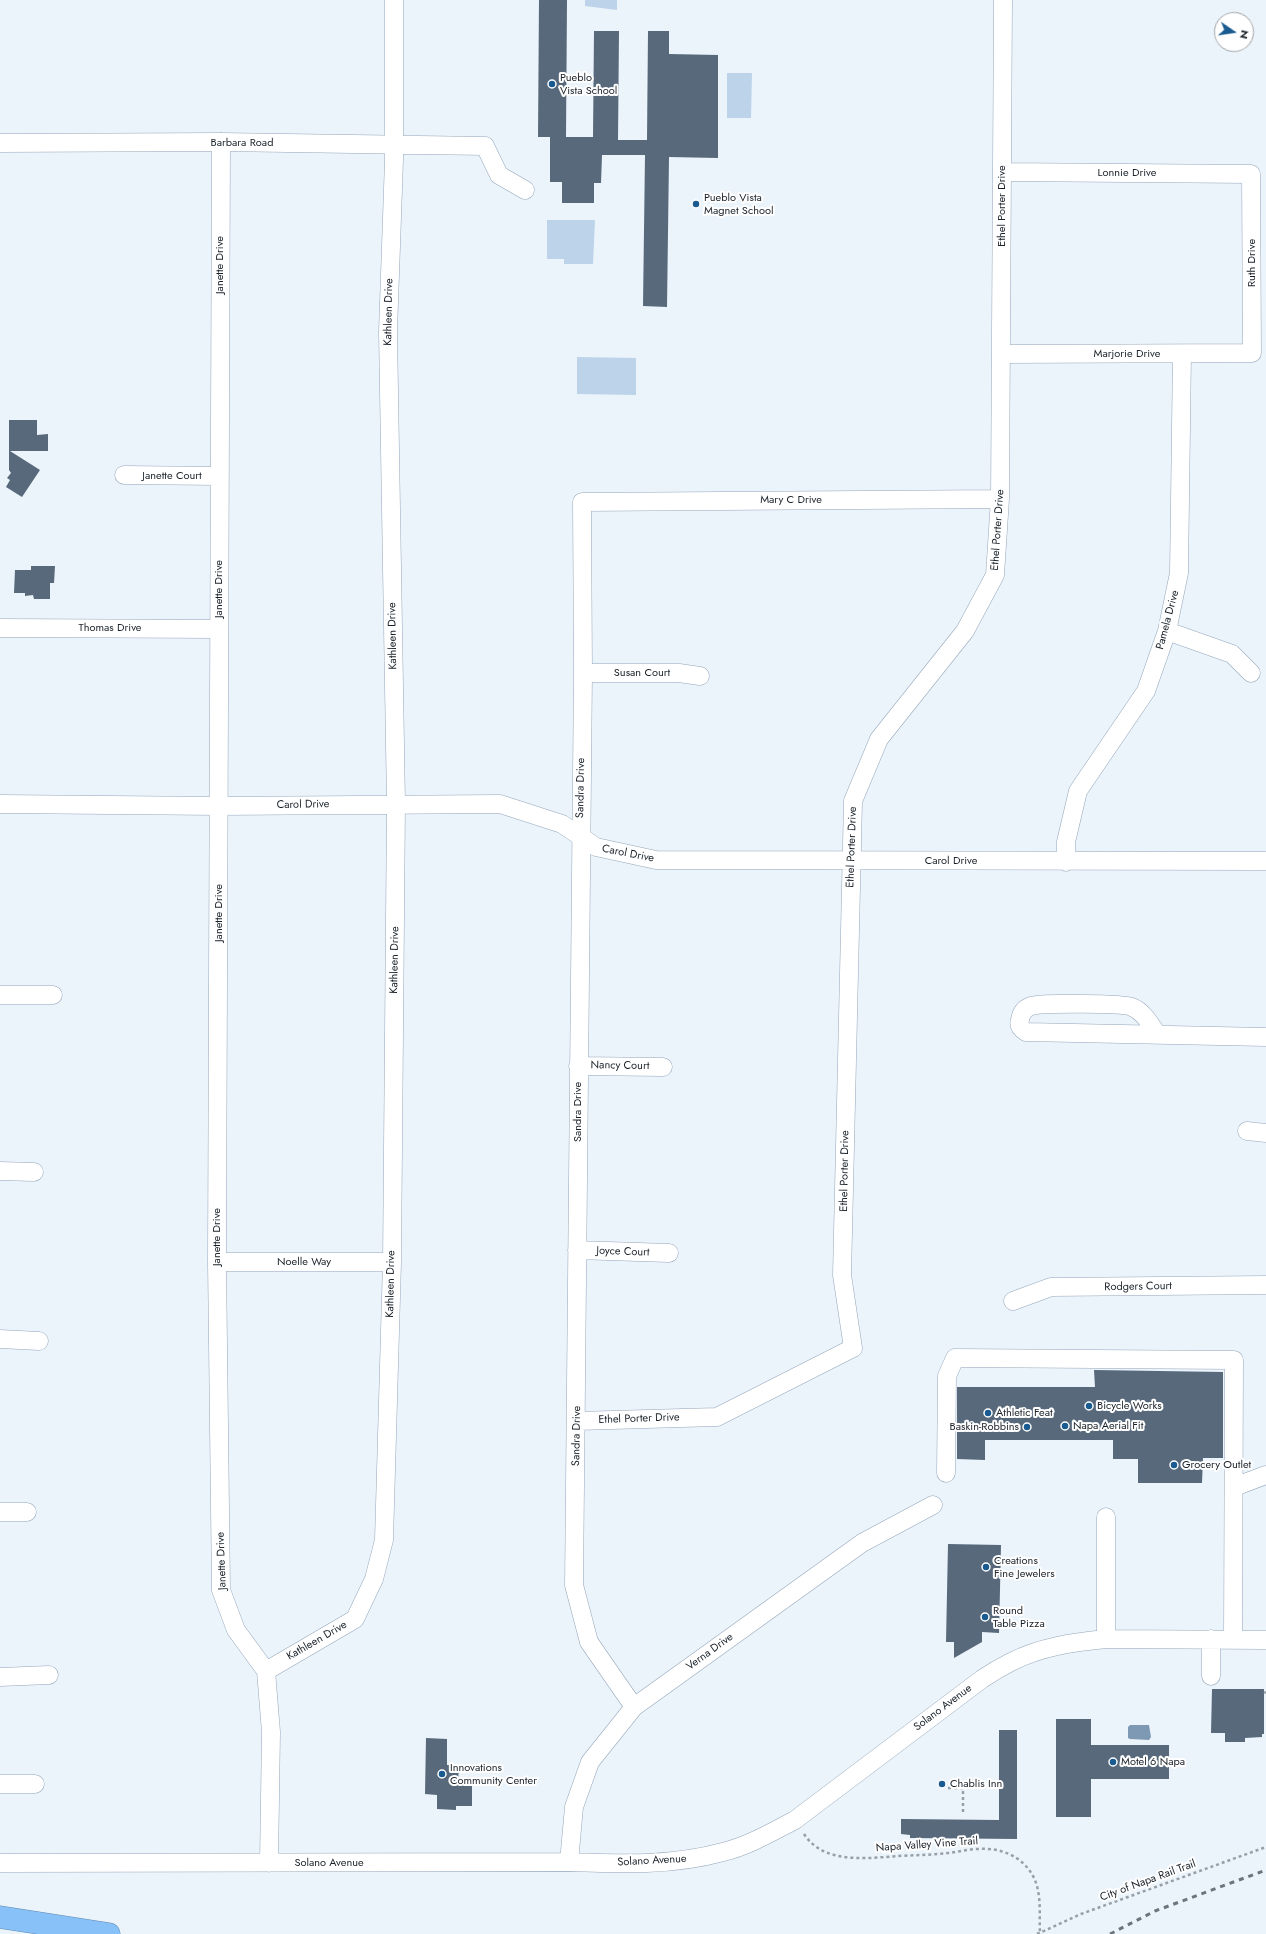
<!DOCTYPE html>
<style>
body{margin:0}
#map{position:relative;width:1266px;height:1934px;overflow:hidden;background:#ebf3fb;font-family:Jost,sans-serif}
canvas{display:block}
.north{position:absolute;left:1214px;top:12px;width:40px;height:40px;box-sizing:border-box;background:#fff;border:1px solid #a3a6a9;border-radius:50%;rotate:103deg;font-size:11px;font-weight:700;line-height:16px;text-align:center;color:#192128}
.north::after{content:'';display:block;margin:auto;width:14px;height:18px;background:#195b90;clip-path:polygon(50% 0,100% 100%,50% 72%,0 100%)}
</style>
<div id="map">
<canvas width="1266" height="1934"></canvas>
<div class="north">N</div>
</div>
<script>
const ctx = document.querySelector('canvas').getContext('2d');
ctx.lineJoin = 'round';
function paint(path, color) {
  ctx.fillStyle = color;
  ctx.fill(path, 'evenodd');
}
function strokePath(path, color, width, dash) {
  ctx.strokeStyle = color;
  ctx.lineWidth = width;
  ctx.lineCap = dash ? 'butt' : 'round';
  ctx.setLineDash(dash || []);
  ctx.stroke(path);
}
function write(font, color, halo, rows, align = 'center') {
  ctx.font = font + ' Jost,sans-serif';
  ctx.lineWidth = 4;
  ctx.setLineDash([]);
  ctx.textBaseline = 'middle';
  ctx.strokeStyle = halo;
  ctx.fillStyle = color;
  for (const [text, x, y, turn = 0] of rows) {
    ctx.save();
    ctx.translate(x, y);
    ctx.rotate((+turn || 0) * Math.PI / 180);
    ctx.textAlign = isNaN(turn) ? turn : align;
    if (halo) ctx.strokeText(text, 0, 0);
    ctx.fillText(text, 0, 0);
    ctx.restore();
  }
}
paint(new Path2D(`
 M585,0H617V10L585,6Z
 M727,73H752L751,118H727Z
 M547,220H595L593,264H564V259H547Z
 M577,357L636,358V395L577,394Z`), '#bcd3e9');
paint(new Path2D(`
 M1130,1725H1149L1151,1737L1149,1740L1130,1739L1128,1738V1727Z`), '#7e99b4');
paint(new Path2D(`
 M539,0H567L566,137H593L594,31H619L618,140H647L648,31H669V54L718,55V158L669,157L667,307L643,306L645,155H602L601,183H594V203H562V182H550V137H538Z
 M9,420H37V435L48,434V451H10L40,470L22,497L6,487L10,480L7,478L11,473L9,470Z
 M31,566H55L54,583H50V599H34L33,595L25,596V593H14L15,570H31Z
 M1094,1370L1223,1372V1458H1203L1202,1483H1138V1459H1113V1440H985V1460L957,1459V1387H1095Z
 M948,1544L1001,1545L999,1633L982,1632V1642L954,1658V1642H946Z
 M1212,1689H1264V1734H1262V1737L1245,1738V1742H1225V1733H1211Z
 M1056,1719H1091V1745H1169V1779H1091V1817H1056Z
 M999,1730H1017V1839L910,1838V1835L901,1834V1819L999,1820Z
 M426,1738L447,1739V1765H459L458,1783H472V1806H456V1810L437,1809V1795L425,1794Z`), '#57697a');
const minor = new Path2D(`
 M221,142L217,1262L221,1590L236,1630L266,1671
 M0,143L221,142L485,146L499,175L525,190
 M1002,172L1251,174L1252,353L1002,354
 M124,475L219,476
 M0,628L219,629
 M1167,631L1232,654L1251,673
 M583,673H679L700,676
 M0,804L219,806L500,804L562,824L596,847L656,860L1266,861
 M1066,862V842L1078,791L1146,691L1167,631L1179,573L1182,354
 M0,995H53
 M1157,1034C1150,1024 1144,1012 1132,1007C1123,1003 1042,1003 1031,1006C1025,1008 1021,1013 1020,1020C1018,1026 1021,1029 1026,1032L1266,1037
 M578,1066L663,1067
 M1247,1131L1266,1133
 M0,1171L34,1172
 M577,1250L669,1253
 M217,1262H392
 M1013,1301L1051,1287L1266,1285
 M0,1339L39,1341
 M577,1421L717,1417L853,1348L842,1275L853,801L879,739L965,631L995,575L1000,499L1003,0
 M946,1473L947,1376L955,1358L1234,1360L1233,1640
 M1234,1487L1266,1475
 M0,1512H27
 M1106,1517V1639
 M1211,1676V1639
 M0,1677L49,1675
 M634,1707L589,1642L574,1585L583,673L582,502L1000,499
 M0,1784H35
 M569,1862L574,1807L590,1762L634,1707L862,1543L933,1505
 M0,1863L569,1862C621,1864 672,1866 723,1852C748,1846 772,1832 795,1820L982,1679C991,1673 1001,1667 1011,1662C1040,1647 1074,1642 1106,1639L1266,1640
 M269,1863L271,1732L266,1671L355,1619L374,1579L384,1540L392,1262L396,804L388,332L394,160V0`);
const highway = new Path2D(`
 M0,1917L109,1934`);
strokePath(minor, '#94a7ba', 19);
strokePath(highway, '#6089af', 23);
strokePath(new Path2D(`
 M1264,1692L1266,1693
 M948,1788H963V1812
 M804,1834C824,1865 868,1858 899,1856C916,1855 932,1855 948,1853C958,1852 968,1849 978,1849C1001,1847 1024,1857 1034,1878C1042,1895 1039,1915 1040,1932
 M1037,1934L1081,1914L1266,1847`), '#98a0a7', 2.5, [3, 3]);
strokePath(minor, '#fff', 18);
strokePath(highway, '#87c1f8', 22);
strokePath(new Path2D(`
 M1110,1934L1155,1911L1266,1870`), '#6d757c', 3, [5, 5]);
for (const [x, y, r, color] of [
 [552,84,4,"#195b90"],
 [696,204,4,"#195b90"],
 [1089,1406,4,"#195b90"],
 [988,1413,4,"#195b90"],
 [1065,1426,4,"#195b90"],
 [1027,1427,4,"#195b90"],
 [1174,1465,4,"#195b90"],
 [986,1567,4,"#195b90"],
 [985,1617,4,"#195b90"],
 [1113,1762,4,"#195b90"],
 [442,1774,4,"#195b90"],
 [942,1784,4,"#195b90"]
]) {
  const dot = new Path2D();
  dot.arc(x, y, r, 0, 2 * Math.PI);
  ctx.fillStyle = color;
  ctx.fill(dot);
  strokePath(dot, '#fff', 1.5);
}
write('11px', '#192128', '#fff', [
 ["Pueblo",560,78],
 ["Vista School",560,91],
 ["Pueblo Vista",704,198],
 ["Magnet School",704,211],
 ["Bicycle Works",1097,1406],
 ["Athletic Feat",996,1413],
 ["Napa Aerial Fit",1073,1426],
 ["Baskin-Robbins",1019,1427,"right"],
 ["Grocery Outlet",1182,1465],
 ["Creations",994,1561],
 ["Fine Jewelers",994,1574],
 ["Round",993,1611],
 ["Table Pizza",993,1624],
 ["Motel 6 Napa",1121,1762],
 ["Innovations",450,1768],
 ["Community Center",450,1781],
 ["Chablis Inn",950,1784]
], 'left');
write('11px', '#192128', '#fff', [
 ["Barbara Road",242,143],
 ["Lonnie Drive",1127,173],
 ["Ethel Porter Drive",1002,206,-90],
 ["Ruth Drive",1252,263,-90],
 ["Janette Drive",220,265,-90],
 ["Kathleen Drive",389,312,-89],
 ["Marjorie Drive",1127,354],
 ["Janette Court",172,476],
 ["Mary C Drive",791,500],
 ["Ethel Porter Drive",998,530,-86],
 ["Janette Drive",219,589,-90],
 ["Pamela Drive",1168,620,-75],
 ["Thomas Drive",110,628],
 ["Kathleen Drive",393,636,-91],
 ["Susan Court",642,673],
 ["Sandra Drive",581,788,-89],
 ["Carol Drive",303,805,-1],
 ["Ethel Porter Drive",852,847,-88],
 ["Carol Drive",628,854,11],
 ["Carol Drive",951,861],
 ["Janette Drive",219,913,-90],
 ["Kathleen Drive",395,960,-89],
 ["Nancy Court",620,1066,1],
 ["Sandra Drive",578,1112,-90],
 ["Ethel Porter Drive",845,1171,-89],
 ["Janette Drive",217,1237,-90],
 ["Joyce Court",623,1252,2],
 ["Noelle Way",304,1262],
 ["Kathleen Drive",391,1284,-89],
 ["Rodgers Court",1138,1287,-1],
 ["Ethel Porter Drive",639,1419,-2],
 ["Sandra Drive",577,1436,-89],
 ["Janette Drive",222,1561,-92],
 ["Kathleen Drive",317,1641,-30],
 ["Verna Drive",710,1652,-36],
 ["Solano Avenue",943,1708,-37],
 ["Napa Valley Vine Trail",927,1845,-4],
 ["Solano Avenue",652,1861,-3],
 ["Solano Avenue",329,1863],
 ["City of Napa Rail Trail",1148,1881,-20]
]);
</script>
